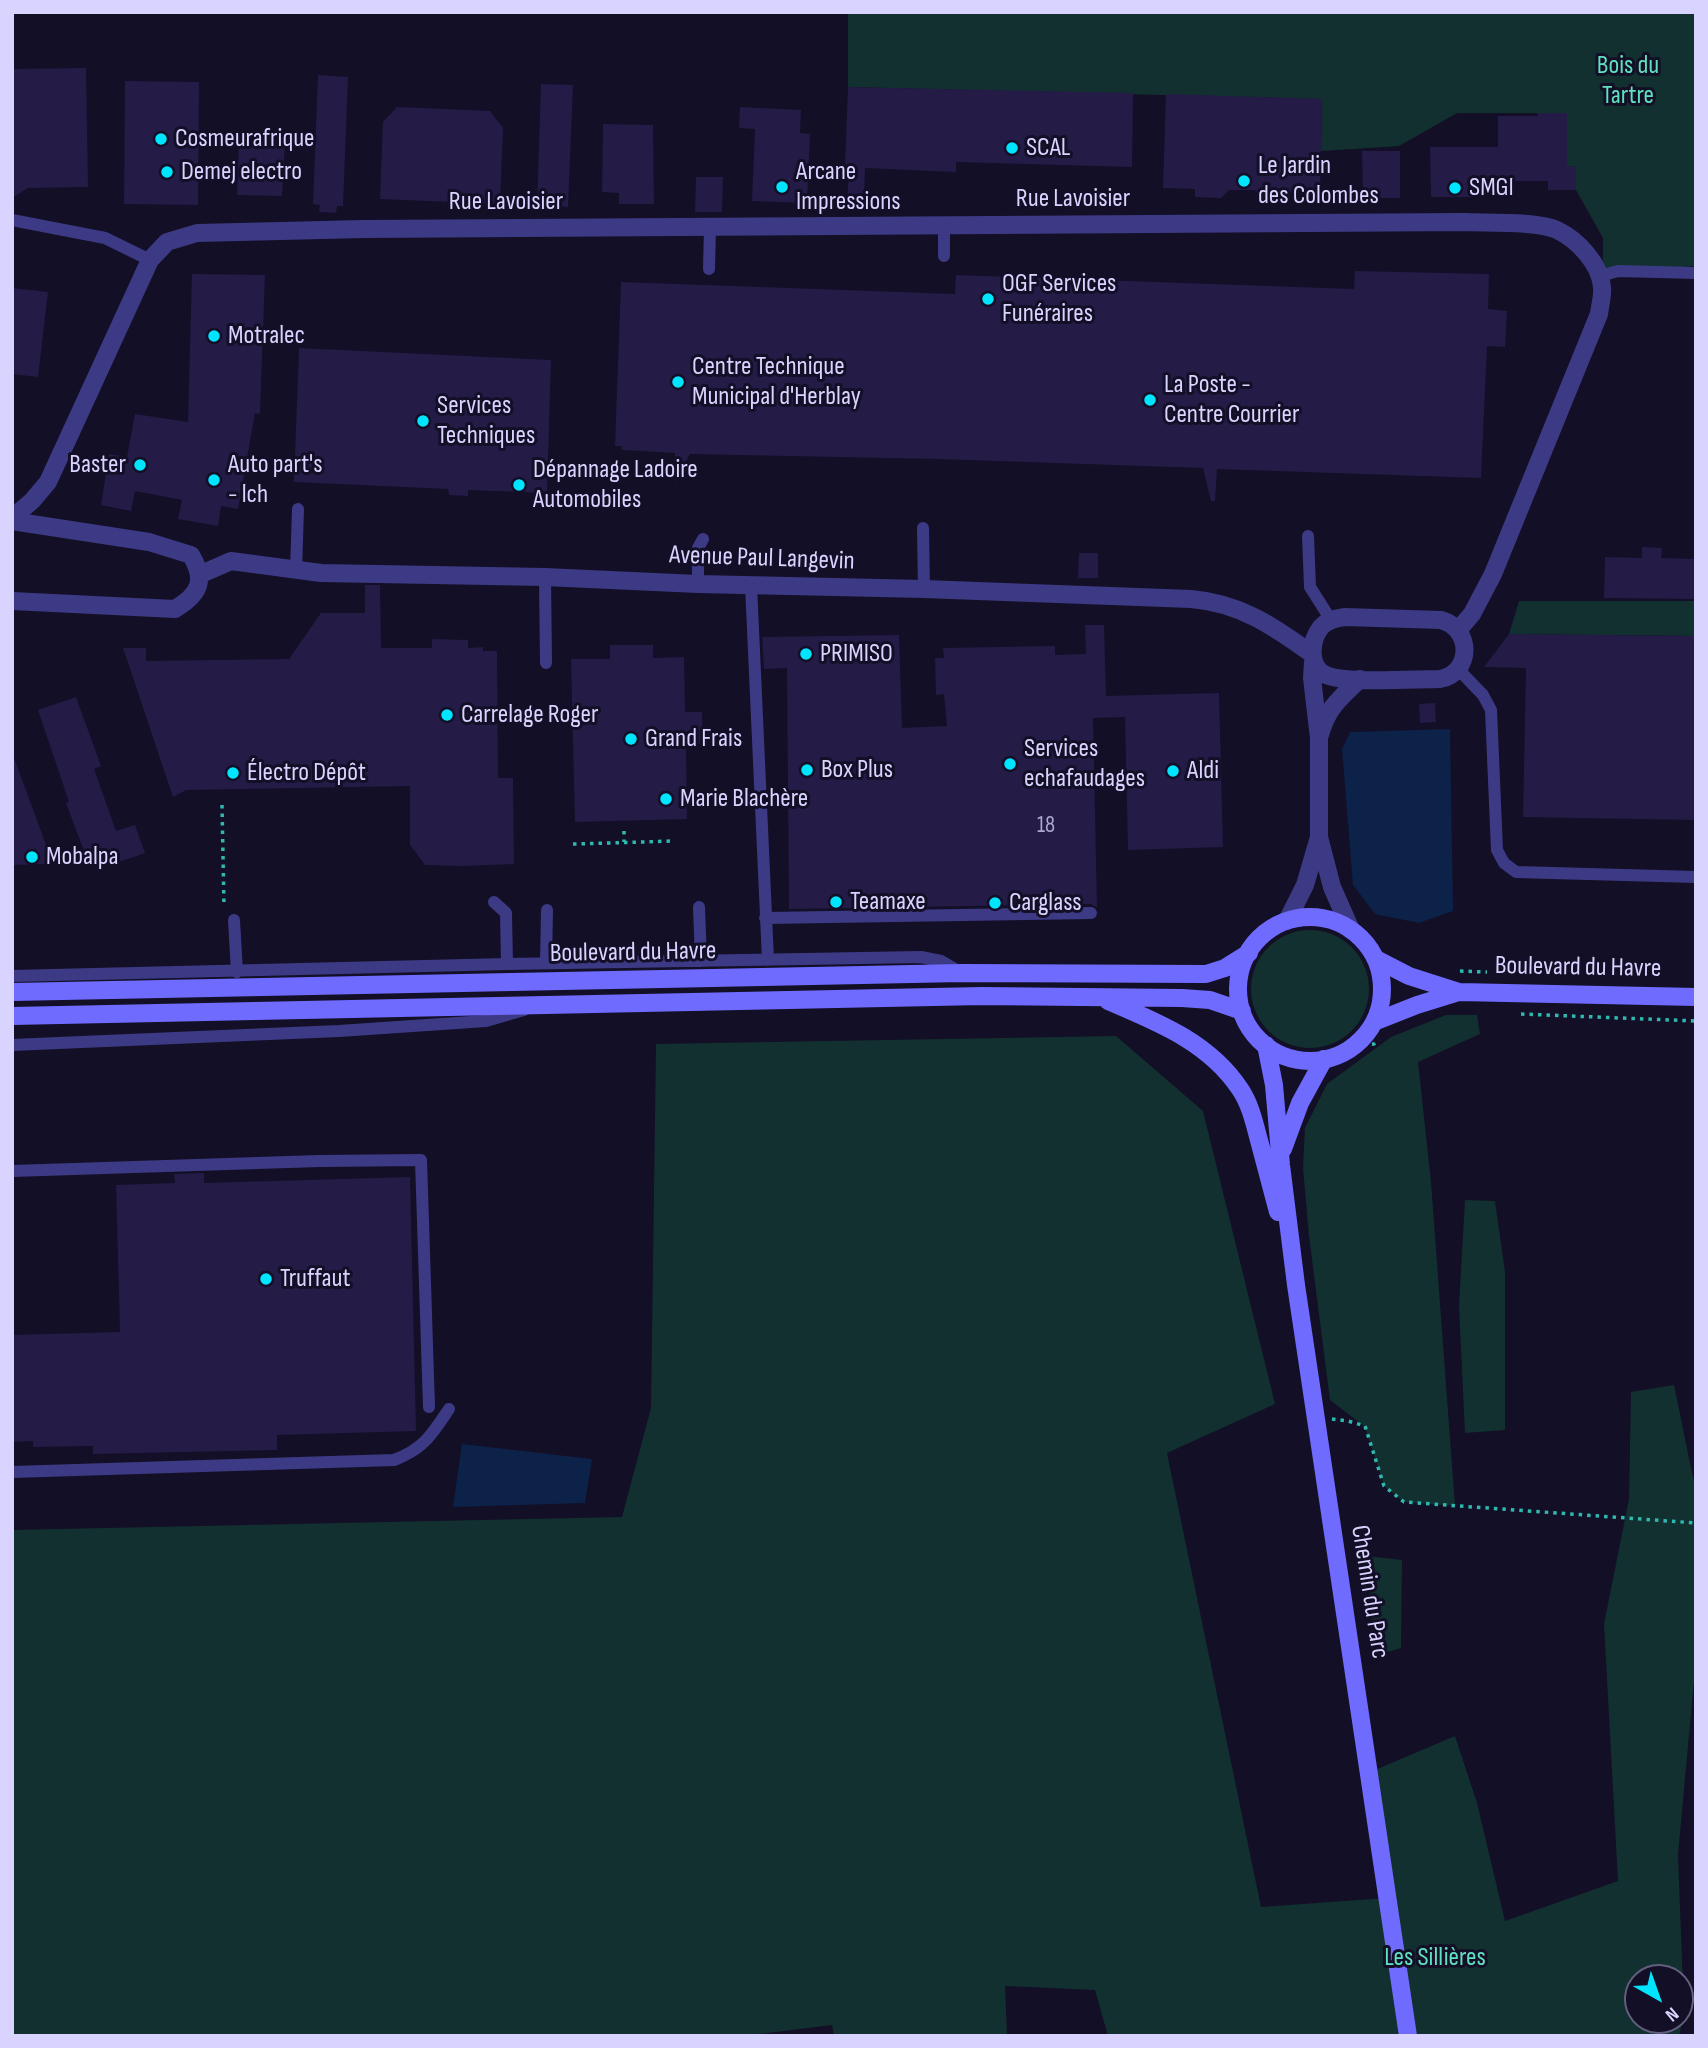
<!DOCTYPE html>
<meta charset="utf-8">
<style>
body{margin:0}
#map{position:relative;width:1708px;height:2048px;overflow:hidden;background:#130f26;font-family:"Sofia Sans Condensed",sans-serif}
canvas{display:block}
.frame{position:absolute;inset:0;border:14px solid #d9d4ff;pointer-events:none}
.north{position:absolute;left:1624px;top:1964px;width:70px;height:70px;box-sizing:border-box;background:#130f26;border:2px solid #625e7d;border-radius:50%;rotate:140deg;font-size:19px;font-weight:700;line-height:28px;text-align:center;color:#d9d4ff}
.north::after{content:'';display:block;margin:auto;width:24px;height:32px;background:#00e5ff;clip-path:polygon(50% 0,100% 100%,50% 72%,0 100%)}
</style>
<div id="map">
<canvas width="1708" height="2048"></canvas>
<div class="frame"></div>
<div class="north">N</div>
</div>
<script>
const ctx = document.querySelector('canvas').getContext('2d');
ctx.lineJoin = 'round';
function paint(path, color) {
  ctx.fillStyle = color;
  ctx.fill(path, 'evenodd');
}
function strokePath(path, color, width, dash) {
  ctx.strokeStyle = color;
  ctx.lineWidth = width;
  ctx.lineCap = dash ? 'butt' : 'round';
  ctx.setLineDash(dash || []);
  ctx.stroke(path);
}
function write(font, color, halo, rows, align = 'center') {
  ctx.font = font + ' "Sofia Sans Condensed",sans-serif';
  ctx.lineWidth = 6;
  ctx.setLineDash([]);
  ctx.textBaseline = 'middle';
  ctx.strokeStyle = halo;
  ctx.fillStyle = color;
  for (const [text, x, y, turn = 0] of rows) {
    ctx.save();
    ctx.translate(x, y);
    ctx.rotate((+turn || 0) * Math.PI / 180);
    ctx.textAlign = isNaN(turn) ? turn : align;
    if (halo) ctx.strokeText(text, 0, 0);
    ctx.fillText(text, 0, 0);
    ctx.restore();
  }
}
paint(new Path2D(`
 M848,12H1696V266L1603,272V238L1576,190V167L1567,166V113H1457L1399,146L1321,151L1322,99L848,87Z
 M1519,601H1696V636L1509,634Z
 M1251 989a59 59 0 1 1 118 0a59 59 0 1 1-118 0Z
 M1446,1015H1477L1480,1034L1418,1062L1431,1182L1455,1506L1404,1502L1384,1486L1365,1427L1330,1400L1309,1236L1303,1168L1305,1128L1327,1084L1391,1037Z
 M1116,1036L1203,1111L1275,1404L1167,1453L1261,1907L1386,1898L1368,1773L1455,1736L1477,1803L1505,1921L1618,1881L1604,1624L1629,1499L1631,1392L1674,1385L1696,1492V1659L1678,1855L1684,2013L1679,2036H1108L1095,1990L1005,1986L1007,2036H834L832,2025L743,2036H12V1530L622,1517L651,1408L656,1044ZM1638,1978H1680V2020H1638Z
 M1465,1200L1495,1201L1505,1272V1430L1465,1433L1459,1306Z
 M1366,1556L1402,1560L1401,1648L1375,1656Z`), '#12302f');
paint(new Path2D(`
 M1450,729L1453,911L1419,923L1375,914L1353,885L1342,749L1350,732Z
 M462,1444L592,1459L585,1503L453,1507Z`), '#0c2248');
paint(new Path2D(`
 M86,68L88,187L28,188L12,198V69Z
 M318,75L348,77L343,206H337L336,213L319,212L320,205L313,204Z
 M125,81L199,82L198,205L124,204Z
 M541,84L573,85L568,207L537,205Z
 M848,87L1133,93L1132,167L956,162V172L865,168L864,205L847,204L849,168H845Z
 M1166,94L1322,99L1320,192H1288V200L1262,199L1255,190H1229L1221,198L1195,197V189L1163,188Z
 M397,107L490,111L503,128L500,204L380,199L383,122Z
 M740,107L801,110L800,133L810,134L807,203L752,201L755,129L739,128Z
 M1537,113H1567V166L1576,167V190H1548V181H1479V197H1431L1430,147H1498V116H1538Z
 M603,124L653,125L654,204H619V193L602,192Z
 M239,138L285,141L282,196L237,195Z
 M1362,151H1400V198H1363Z
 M696,177H723L722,212H695Z
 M1355,271L1489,274L1488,309L1507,311L1505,347L1487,346L1481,478L1217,469L1215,501H1211L1203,468L938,459L690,454L675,482V453L622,450V446H615L621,282L955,294L956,275L1354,289Z
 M192,274L265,275L260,414L255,413L238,509L221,506L218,526L178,519L182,500L135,491L131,511L101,505L109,454L127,457L135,414L188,422Z
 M12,288L48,292L38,377L12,374Z
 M299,348L551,360L547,493L468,490V496L449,495L448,489L294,482Z
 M1642,547L1662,548L1661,558L1696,559V599L1604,598L1605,557L1642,558Z
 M1079,553H1098V578H1078Z
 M365,585H380L381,648H432V639L468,640V648L483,647V651H497L498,778H513L514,864L463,866L425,865L410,845V786L186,790L173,797L123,648H146V661L289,659L321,613H365Z
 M1085,625H1104L1106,696L1219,693L1223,847L1128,850L1125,717L1093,718L1097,907L1091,904L789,909L787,668L764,669L762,637L899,635L902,728L947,726L944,694L936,695L935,658H944L943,648L1055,646V655L1086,654Z
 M1509,634L1696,636V820L1523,817L1526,668L1484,667Z
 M610,645H653V658L684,657L685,712H702L703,743L686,744L687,819L575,822L571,659H610Z
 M76,697L101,766L94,769L116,831L135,825L145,853L116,863L114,858L90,867L66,803L69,802L38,710Z
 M1435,703L1436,722L1420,723L1419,704Z
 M14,758L48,850L45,864L12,865V759Z
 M204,1173V1183L410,1177L416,1431L277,1435V1450L93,1454V1446L33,1447V1441L12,1442V1335L120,1332L116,1185L175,1183L174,1174Z`), '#241b47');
strokePath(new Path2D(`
 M222,805L224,907
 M624,831V842
 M573,844L674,841
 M1460,971L1487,972
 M1521,1014L1696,1021
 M1355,1046L1374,1044L1379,1040
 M1332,1419L1348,1421L1365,1426L1384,1486L1404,1502L1696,1523`), '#2fb8b0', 3.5, [3.5, 5]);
strokePath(new Path2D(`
 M12,220L105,238L150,260
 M944,226V256
 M709,269L710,228
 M1600,276L1618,271L1696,273
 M923,528L924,589
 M1308,536L1310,587L1331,620
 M296,571L298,509
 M545,577L546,663
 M698,584V548L703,539
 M751,585L768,960
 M1458,669L1483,695L1491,710L1497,850L1504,863L1516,872L1696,877
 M494,902L506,913L507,964
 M699,907L701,961
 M765,918L1091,913
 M234,920L237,972
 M546,963L547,910
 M12,976L507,964L921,957L941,961L960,972
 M12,1045L339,1031L486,1021L524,1010
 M12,1171L319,1161L421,1160L429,1407
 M12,1472L394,1460C424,1449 432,1434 449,1409`), '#3d3a85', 12);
strokePath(new Path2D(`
 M12,518L32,501L48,482L150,260L167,242L197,233L364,229L1465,222C1487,223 1539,221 1557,230C1578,240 1600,264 1602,287C1603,296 1600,305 1599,314L1493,574L1472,614L1459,629
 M12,521L149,542L191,555C206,580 200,594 175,609L12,601
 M199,575L231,561L321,573L545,577L698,584L924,589L1191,599C1240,603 1273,626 1312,654
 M1345,617L1441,620C1473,629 1472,673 1440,679C1414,679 1347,684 1326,675C1308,667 1310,641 1321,627C1327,620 1336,618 1345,617Z
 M1313,662L1312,678L1319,738C1327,708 1338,700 1360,679
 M1319,738V837
 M1287,921L1305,885L1319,837L1332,887L1351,930`), '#3d3a85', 18);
strokePath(new Path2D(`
 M1238 989a72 72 0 1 1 144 0a72 72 0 1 1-144 0Z
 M1376,959L1409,976L1459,992L1696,997
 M12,992L962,973L1206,974L1225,968L1249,953
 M1108,1001C1157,1022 1209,1042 1240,1089C1251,1105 1255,1126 1260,1144C1266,1167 1272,1190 1278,1212
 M12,1016L982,996L1182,998L1210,1000L1242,1011
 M1374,1022L1417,1005L1459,992
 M1266,1045L1274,1085L1281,1165L1296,1285L1408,2036
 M1283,1149L1300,1103L1324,1059`), '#6f6bff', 18);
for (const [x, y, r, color] of [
 [161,139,7,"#00e5ff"],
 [1012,148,7,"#00e5ff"],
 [167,172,7,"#00e5ff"],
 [1244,181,7,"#00e5ff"],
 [782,187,7,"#00e5ff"],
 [1455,188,7,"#00e5ff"],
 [988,299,7,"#00e5ff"],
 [214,336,7,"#00e5ff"],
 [678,382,7,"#00e5ff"],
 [1150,400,7,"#00e5ff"],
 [423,421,7,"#00e5ff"],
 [140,465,7,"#00e5ff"],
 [214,480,7,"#00e5ff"],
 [519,485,7,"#00e5ff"],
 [806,654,7,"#00e5ff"],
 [447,715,7,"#00e5ff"],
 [631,739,7,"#00e5ff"],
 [1010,764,7,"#00e5ff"],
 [807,770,7,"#00e5ff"],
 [1173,771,7,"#00e5ff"],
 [233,773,7,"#00e5ff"],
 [666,799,7,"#00e5ff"],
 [32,857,7,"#00e5ff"],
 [836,902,7,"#00e5ff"],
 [995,903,7,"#00e5ff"],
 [266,1279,7,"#00e5ff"]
]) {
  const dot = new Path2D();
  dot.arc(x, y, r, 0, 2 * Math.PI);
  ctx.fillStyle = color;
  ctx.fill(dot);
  strokePath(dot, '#130f26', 2.5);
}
write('23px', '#aca6d1', null, [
 ["18",1046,826]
]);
write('26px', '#5fe0c0', '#130f26', [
 ["Bois du",1628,66],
 ["Tartre",1628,96],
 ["Les Sillières",1435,1958]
]);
write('26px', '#d9d4ff', '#130f26', [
 ["Cosmeurafrique",175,139],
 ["SCAL",1026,148],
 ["Le Jardin",1258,166],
 ["des Colombes",1258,196],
 ["Demej electro",181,172],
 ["Arcane",796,172],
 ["Impressions",796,202],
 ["SMGI",1469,188],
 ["OGF Services",1002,284],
 ["Funéraires",1002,314],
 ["Motralec",228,336],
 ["Centre Technique",692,367],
 ["Municipal d'Herblay",692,397],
 ["La Poste -",1164,385],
 ["Centre Courrier",1164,415],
 ["Services",437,406],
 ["Techniques",437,436],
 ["Baster",126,465,"right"],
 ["Auto part's",228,465],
 ["- lch",228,495],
 ["Dépannage Ladoire",533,470],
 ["Automobiles",533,500],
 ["PRIMISO",820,654],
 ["Carrelage Roger",461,715],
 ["Grand Frais",645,739],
 ["Services",1024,749],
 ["echafaudages",1024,779],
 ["Box Plus",821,770],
 ["Aldi",1187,771],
 ["Électro Dépôt",247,773],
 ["Marie Blachère",680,799],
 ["Mobalpa",46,857],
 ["Teamaxe",850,902],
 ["Carglass",1009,903],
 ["Truffaut",280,1279]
], 'left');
write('26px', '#d9d4ff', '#130f26', [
 ["Rue Lavoisier",1073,199],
 ["Rue Lavoisier",506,202],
 ["Avenue Paul Langevin",762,559,2],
 ["Boulevard du Havre",633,953,-1],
 ["Boulevard du Havre",1578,968,1],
 ["Chemin du Parc",1369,1592,81]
]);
</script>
